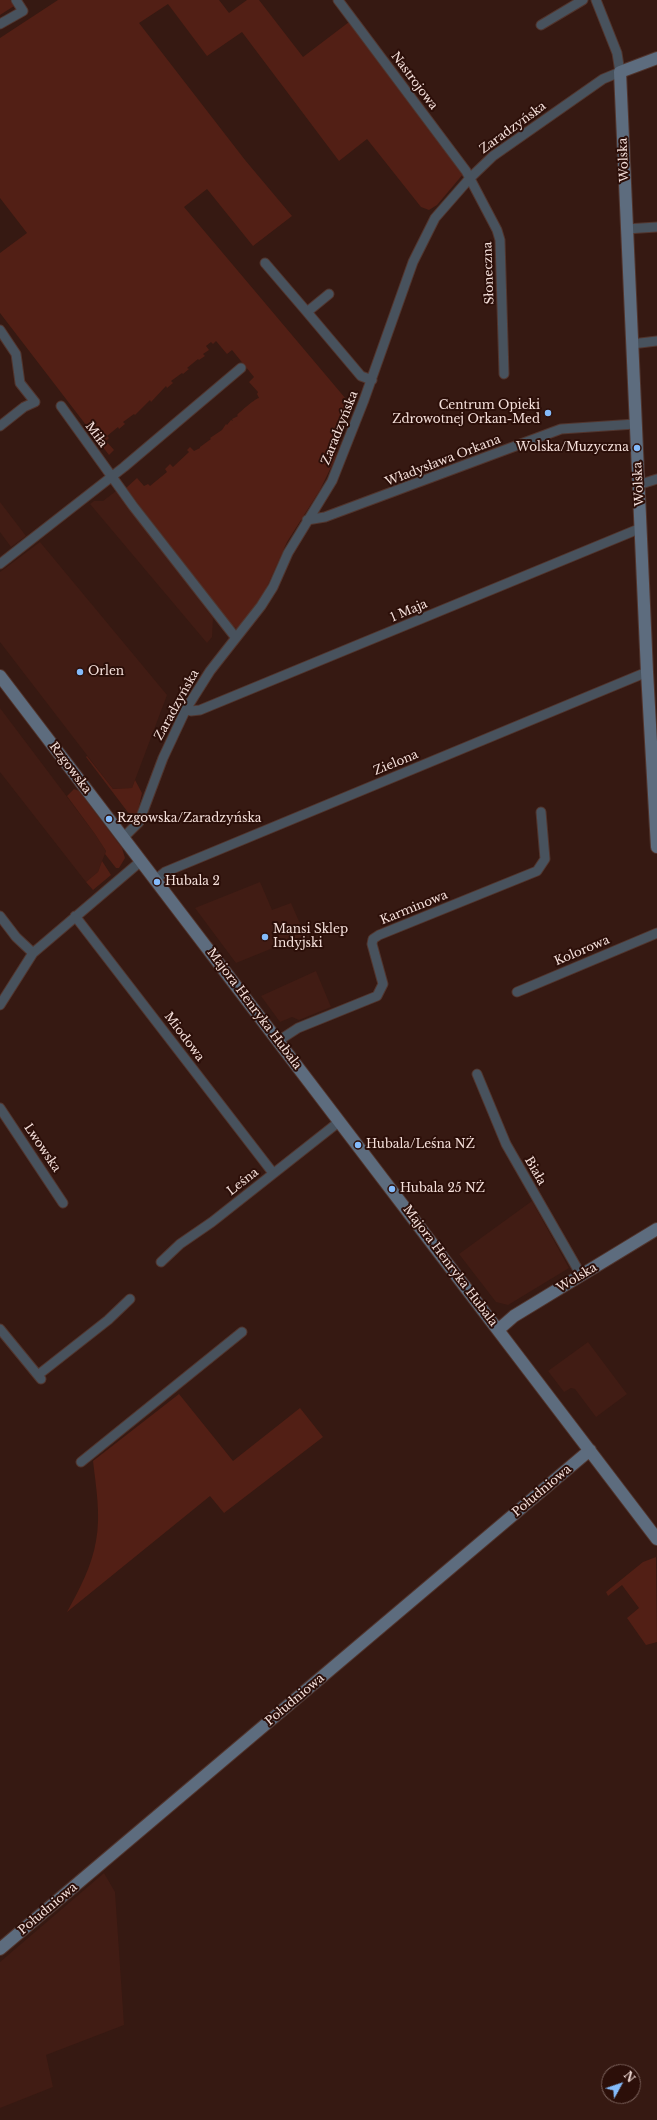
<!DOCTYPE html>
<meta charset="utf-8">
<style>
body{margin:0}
#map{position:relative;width:657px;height:2120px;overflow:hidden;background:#361912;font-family:"Libre Baskerville",serif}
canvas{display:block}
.north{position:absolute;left:601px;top:2064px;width:40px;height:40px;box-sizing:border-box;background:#2c0f09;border:1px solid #7c635d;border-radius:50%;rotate:50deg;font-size:11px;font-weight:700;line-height:16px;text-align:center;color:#f5e0db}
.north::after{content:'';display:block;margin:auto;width:14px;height:18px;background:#84bbfb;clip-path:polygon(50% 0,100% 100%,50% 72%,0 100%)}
</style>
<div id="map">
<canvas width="657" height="2120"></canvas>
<div class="north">N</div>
</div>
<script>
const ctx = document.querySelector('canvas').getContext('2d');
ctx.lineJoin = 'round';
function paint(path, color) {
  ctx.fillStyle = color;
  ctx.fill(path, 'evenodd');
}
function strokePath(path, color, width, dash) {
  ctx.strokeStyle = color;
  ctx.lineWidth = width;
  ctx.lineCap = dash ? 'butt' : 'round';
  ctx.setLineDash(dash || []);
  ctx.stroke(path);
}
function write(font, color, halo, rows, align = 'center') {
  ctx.font = font + ' "Libre Baskerville",serif';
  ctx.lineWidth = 4;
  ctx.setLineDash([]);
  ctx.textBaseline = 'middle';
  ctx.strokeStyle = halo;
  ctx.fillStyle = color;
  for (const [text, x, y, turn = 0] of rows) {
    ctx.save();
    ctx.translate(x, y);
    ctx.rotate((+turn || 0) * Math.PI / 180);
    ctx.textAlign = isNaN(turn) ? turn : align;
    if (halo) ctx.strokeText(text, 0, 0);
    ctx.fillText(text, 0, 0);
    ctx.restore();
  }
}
paint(new Path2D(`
 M116,491L213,618L212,637L207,643L90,504L94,501H103Z
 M0,502L26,536L11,547L0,532Z
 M40,542L167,695L132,788L113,789L0,642V572Z
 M0,708L95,834L106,851L98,872L86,882L0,772Z
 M260,882L272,910L291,903L305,935L236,963L195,908Z
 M316,971L331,1007L299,1020L292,1017L280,1022L261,996Z
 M532,1201L569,1268L508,1305L496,1302L459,1254Z
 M588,1342L627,1394L596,1417L575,1389L571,1388L564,1392L548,1371Z
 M104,1873L115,1892L124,2025L46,2055L53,2087L0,2108V1962Z`), '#411c14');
paint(new Path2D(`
 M0,0H10L14,6L0,15Z
 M58,0H219L229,13L247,0H259L303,57L349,22L464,173L437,205L429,210L421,207L367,139L339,161L242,32L207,56L168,4L139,23L245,160L292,216L253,246L207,189L184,207L351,405L334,461L320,490L287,542L261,600L237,629L231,624L126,488L137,478L144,486L148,484L150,486L167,472L165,469L170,464L173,467L189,452L187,450L190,447L194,451L200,448V447L211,439L210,438L222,430L226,424L227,425L231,420L233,421L232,419L238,416L237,415C241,411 256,398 259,398L257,394L258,392L249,382L254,377L232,350L227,354L216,341L213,344L211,342L206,346L209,350L203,354L205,356L199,360L198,359L187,368L189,369L183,374L182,373L171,381L173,383L167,388L166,386L151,402L150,400L135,415L134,414L123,422L125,424L119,429L118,427L107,436L109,438L106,441L114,450L109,455L0,313V253L27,233L0,198V38Z
 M87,756L113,789L132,788L135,780L142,793L137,815L133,819L86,757Z
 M74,789L79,791L122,848L125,858L119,868H116L105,854L106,851L95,834L67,796Z
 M102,861L111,875L93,890L86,882L98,872Z
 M179,1394L233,1461L300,1408L323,1437L224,1513L210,1496L67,1612C79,1590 92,1566 96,1541C101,1515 96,1487 93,1461Z
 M656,1557L657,1642L646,1645L627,1618L639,1608L622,1585L608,1596L606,1592L643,1562Z`), '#521f15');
const street = new Path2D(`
 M338,0L466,171L497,230L500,240L504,374
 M0,24L23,11L16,0
 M541,25L583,0
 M626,229L657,227
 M265,263L307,312
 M329,294L307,312L361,376L372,380
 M0,330L16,354L20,383L35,402L24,407L0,426
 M632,344L657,341
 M61,406L133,506L236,638
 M638,485L657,479
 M307,520L325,517L561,429L635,424
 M0,564L124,467L241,368
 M186,709L191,711L200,710L641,528
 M123,838L139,822L163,758L186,709L210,671L261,606L273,587L288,553L332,481L364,400L413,262L435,218L470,178L493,156L603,79L620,72L617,53L596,0
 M155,880L165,872L647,672
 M0,916L16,937L33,953
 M75,916L273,1173
 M517,992L657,933
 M0,1005L33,953L141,861
 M278,1041L298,1028L377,996L383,984L372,944L373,939L379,935L537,871L545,859L541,812
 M477,1074L506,1144L581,1275
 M0,1108L63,1203
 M161,1262L180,1244L212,1222L340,1121
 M0,1329L41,1379
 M38,1375L108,1320L130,1299
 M81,1462L242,1332`);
const secondary = new Path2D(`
 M657,58L620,72L647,672L657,847
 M0,676L657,1539
 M498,1330L514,1316L657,1229
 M0,1949L590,1450`);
strokePath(street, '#51352e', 11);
strokePath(secondary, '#51352e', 14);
strokePath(street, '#48525d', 9);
strokePath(secondary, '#5d6c7e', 12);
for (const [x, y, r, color] of [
 [548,413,4,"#84bbfb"],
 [637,448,4,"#84bbfb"],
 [80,672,4,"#84bbfb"],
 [109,819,4,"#84bbfb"],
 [157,882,4,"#84bbfb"],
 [265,937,4,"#84bbfb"],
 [358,1145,4,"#84bbfb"],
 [392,1189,4,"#84bbfb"]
]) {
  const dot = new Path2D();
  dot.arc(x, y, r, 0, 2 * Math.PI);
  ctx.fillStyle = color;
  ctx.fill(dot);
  strokePath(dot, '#2c0f09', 1.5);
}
write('12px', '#f5e0db', '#2c0f09', [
 ["Nastrojowa",414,81,53],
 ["Zaradzyńska",513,128,-36],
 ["Wolska",624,160,-92],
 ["Słoneczna",489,273,-92],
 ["Zaradzyńska",340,428,-68],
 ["Miła",96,435,54],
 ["Władysława Orkana",443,461,-21],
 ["Wolska",639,484,-93],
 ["1 Maja",409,611,-23],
 ["Zaradzyńska",177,705,-61],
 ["Zielona",396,763,-22],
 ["Rzgowska",70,768,53],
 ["Karminowa",414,908,-22],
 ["Kolorowa",582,951,-23],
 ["Majora Henryka Hubala",254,1009,53],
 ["Miodowa",184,1037,53],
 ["Lwowska",42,1148,56],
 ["Biała",535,1171,60],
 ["Leśna",243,1182,-38],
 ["Majora Henryka Hubala",450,1266,53],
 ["Wolska",577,1278,-31],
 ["Południowa",542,1491,-40],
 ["Południowa",295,1700,-40],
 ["Południowa",48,1909,-40]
]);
write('12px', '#f5e0db', '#2c0f09', [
 ["Centrum Opieki",540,406,"right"],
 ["Zdrowotnej Orkan-Med",540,420,"right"],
 ["Wolska/Muzyczna",629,448,"right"],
 ["Orlen",88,672],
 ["Rzgowska/Zaradzyńska",117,819],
 ["Hubala 2",165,882],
 ["Mansi Sklep",273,930],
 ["Indyjski",273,944],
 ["Hubala/Leśna NŻ",366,1145],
 ["Hubala 25 NŻ",400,1189]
], 'left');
</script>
